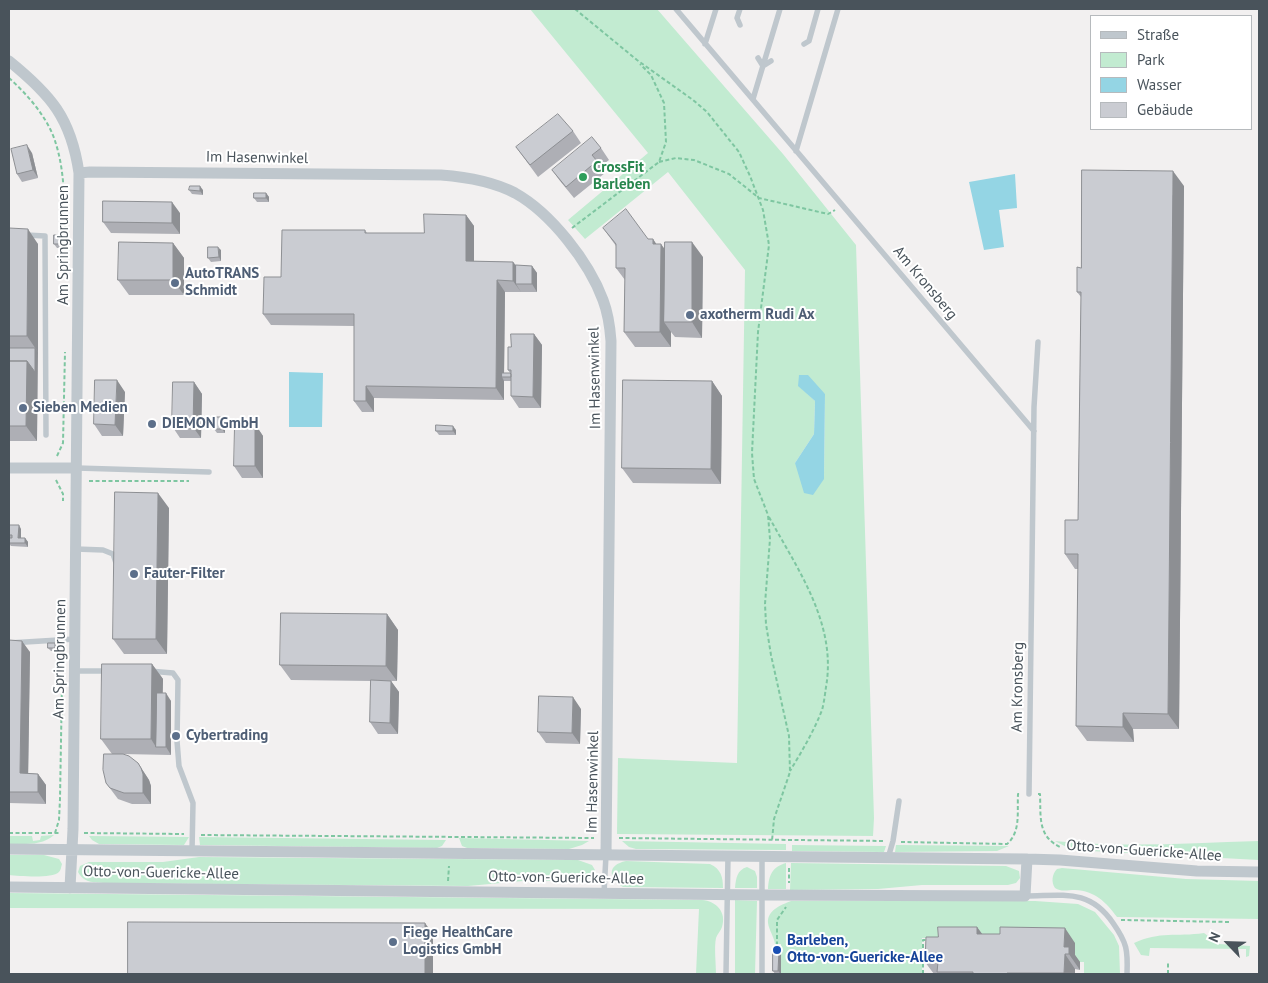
<!DOCTYPE html>
<meta charset="utf-8">
<style>
body{margin:0}
#map{position:relative;width:1268px;height:983px;overflow:hidden;background:#f2f0f0;font-family:"PT Sans",sans-serif}
canvas{display:block}
.frame{position:absolute;inset:0;border:10px solid #49535b;pointer-events:none}
.legend{position:absolute;left:1090px;top:15px;width:162px;height:115px;box-sizing:border-box;background:#fff;border:1px solid #b6babd;margin:0;padding:6px 9px;list-style:none;font-size:15px;color:#49535b}
.legend li{display:flex;align-items:center;gap:10px;height:25px}
.legend b{width:25px;border:1px solid #b6babd}
.north{position:absolute;left:1203px;top:918px;width:50px;height:50px;-webkit-text-stroke:4px #fff;paint-order:stroke;rotate:294deg;font-size:14px;font-weight:700;line-height:20px;text-align:center;color:#49535b}
.north::after{content:'';display:block;margin:auto;width:18px;height:22px;background:#49535b;clip-path:polygon(50% 0,100% 100%,50% 72%,0 100%)}
</style>
<div id="map">
<canvas width="1268" height="983"></canvas>
<div class="frame"></div>
<ul class="legend">
<li><b style="height:6px;background:#bfc7cd"></b>Straße</li>
<li><b style="height:14px;background:#c2ebd1"></b>Park</li>
<li><b style="height:14px;background:#94d5e4"></b>Wasser</li>
<li><b style="height:14px;background:#caccd2"></b>Gebäude</li>
</ul>
<div class="north">N</div>
</div>
<script>
const ctx = document.querySelector('canvas').getContext('2d');
ctx.lineJoin = 'round';
function paint(path, color) {
  ctx.fillStyle = color;
  ctx.fill(path, 'evenodd');
}
function strokePath(path, color, width, dash) {
  ctx.strokeStyle = color;
  ctx.lineWidth = width;
  ctx.lineCap = dash ? 'butt' : 'round';
  ctx.setLineDash(dash || []);
  ctx.stroke(path);
}
function write(font, color, halo, rows, align = 'center') {
  ctx.font = font + ' "PT Sans",sans-serif';
  ctx.lineWidth = 4;
  ctx.setLineDash([]);
  ctx.textBaseline = 'middle';
  ctx.strokeStyle = halo;
  ctx.fillStyle = color;
  for (const [text, x, y, turn = 0] of rows) {
    ctx.save();
    ctx.translate(x, y);
    ctx.rotate((+turn || 0) * Math.PI / 180);
    ctx.textAlign = isNaN(turn) ? turn : align;
    if (halo) ctx.strokeText(text, 0, 0);
    ctx.fillText(text, 0, 0);
    ctx.restore();
  }
}
paint(new Path2D(`
 M530,9H657L783,154L856,245L874,818L873,836L617,834L618,758L737,763L745,270L668,172L585,239L568,220L648,153ZM799,386L825,394L824,479L795,463L814,434L815,401Z
 M54,835C42,846 24,844 9,844V836H32L33,841L40,840L41,836Z
 M89,836L189,837L184,845L99,844L92,840Z
 M199,837L446,840L442,846L437,848L200,845Z
 M459,838L589,841L582,845L569,849L467,848L462,846Z
 M622,841L786,844V850L636,849L629,847Z
 M1055,841C1123,848 1191,843 1259,841V860L1072,850Z
 M792,845L886,846L884,852L792,851Z
 M896,845L1009,846L997,851L895,852Z
 M9,855H44L59,859L62,864C61,867 61,870 59,872C52,879 19,876 9,875Z
 M199,857L578,860L592,865L595,870L593,876L584,881H523L468,886L103,883C93,882 84,883 78,872L80,866L89,862H163Z
 M626,861L710,864C721,869 723,877 723,888L623,887C608,878 607,865 626,861Z
 M786,863V889H768C769,875 772,867 786,863Z
 M791,863L1006,866L1019,871L1020,878L1016,883L1008,885H922L878,889L790,890Z
 M747,867L755,871L757,877V888H735C736,878 737,870 747,867Z
 M1062,868L1186,879L1259,881V919L1117,917C1106,902 1095,891 1075,890C1067,890 1061,892 1055,888C1051,882 1052,874 1057,869Z
 M9,893L702,900C716,901 727,912 722,927C721,931 717,934 716,938C714,947 716,964 716,974H696L699,909L9,908Z
 M735,900L757,901L755,974H735Z
 M791,901H1035L1078,904L1095,912L1114,935L1119,946L1120,974H1084V962H1075V943L922,938V974H781V944H775C774,937 769,930 768,923C767,910 781,905 791,901Z
 M1204,933L1219,944L1250,946L1249,956L1246,957V949L1150,948L1149,956L1141,955L1134,943C1160,931 1176,937 1204,933Z`), '#c2ebd1');
paint(new Path2D(`
 M1015,174L1017,208L999,210L1004,247L984,250L969,182Z
 M289,372L323,373L322,427H289Z
 M799,375H808L825,394L824,479L813,495L804,493L795,463L814,434L815,401L798,386Z`), '#94d5e4');
strokePath(new Path2D(`
 M575,9L637,60L693,100L707,112L739,152L750,176L763,210L769,245L758,332L752,453L754,479L768,515L770,539L765,604L766,624L771,655L789,736L790,772L774,819L772,841
 M9,78C28,95 49,119 56,144C66,176 64,212 66,245
 M659,162L676,158L694,160L729,174L759,198L828,214L835,210
 M572,228L659,162L666,142L664,103L651,75L640,64
 M57,456L63,443L65,352
 M56,480L63,494V501
 M89,481H189
 M769,517C798,570 837,624 826,687C825,694 824,703 822,710C814,731 802,751 790,771
 M1038,794H1040C1041,817 1037,837 1062,848
 M9,833H61
 M55,833L59,820L60,799L62,683
 M84,833L184,834
 M201,835L594,838
 M619,838L884,841
 M901,842L1007,844C1021,832 1017,812 1018,794H1021
 M789,868V883
 M448,881L449,866
 M1121,920L1230,922
 M777,952V920L786,907
 M923,974V940H926
 M1168,974V961`), '#7ec6a1', 2, [4, 2.5]);
strokePath(new Path2D(`
 M676,9L1034,431
 M740,9L737,18L740,25
 M705,44L716,9
 M804,44L809,41L818,9
 M758,58L763,66L771,61
 M753,99L780,9
 M796,151L838,9
 M26,235L45,236L46,435
 M77,468L209,472
 M76,549L103,550L113,554L116,563
 M9,643L75,639
 M75,671H108
 M149,671L173,673L178,680L177,741L179,766L193,803L192,851
 M1029,794L1034,407L1038,342
 M888,858L893,841L899,801
 M604,893L606,855
 M1025,896C1063,896 1089,888 1113,923C1127,943 1128,950 1127,974
 M726,974L728,856
 M762,974V856`), '#bfc7cd', 5.5);
strokePath(new Path2D(`
 M9,61C51,95 71,118 79,173L73,829L70,888
 M79,173L90,172L441,175C467,177 492,181 515,193C551,213 589,262 603,300C608,313 610,327 611,341L606,855
 M9,468H77
 M9,849L1027,859L1060,860L1197,871L1259,872
 M9,887L762,895L1025,896L1027,859`), '#bfc7cd', 11);
paint(new Path2D(`
 M573,131L581,143L538,177L516,147Z
 M601,148L609,160L601,166L605,173L574,198L560,181L552,170Z
 M32,153L38,178L22,182L17,174Z
 M1184,186L1179,729H1133L1134,742L1087,741L1076,726L1078,569H1075L1065,554L1078,520L1081,297L1077,292L1081,268Z
 M189,190H203V195L192,194Z
 M266,193L269,197V202H257L254,198Z
 M180,213V234L111,233L103,222Z
 M466,215L474,226V261L513,262L516,265L532,266L537,273V292H505L504,373H510L508,370L511,347L534,334L542,345L541,408H519L511,396V381H504V400L374,398V412H362L354,401V326L271,325L263,314L281,277L365,230L367,233H424Z
 M9,228L38,244L37,441H9Z
 M603,228L648,239H653L656,244L665,249L703,257L702,338L675,337L671,332V347H635L624,332L625,280L616,268V246Z
 M62,239V248H57L54,244Z
 M173,243L184,258V295H129L118,280Z
 M221,250V261L211,262L208,258Z
 M712,381L722,396L721,484L633,483L622,468Z
 M194,382L202,394L201,438H180L172,426Z
 M125,392L123,436H102L94,424Z
 M222,417L225,420V433H217L214,429Z
 M255,424L263,436V478H242L234,466Z
 M456,430V435H439L436,431Z
 M169,508L167,654H124L113,639Z
 M9,525L21,529V538H25L28,542V547L11,546L9,544V538H10L9,536Z
 M387,614L398,630L397,681H391L399,692L398,734H378L370,722L371,681L291,680L280,665Z
 M9,640L30,652L28,773L38,774L46,785V804L9,803Z
 M55,643L58,647V651H51L48,648Z
 M152,664L163,679L162,693L171,701V755L122,754L138,763L149,780L151,786V804H132L118,799L106,783L112,754L101,739Z
 M581,709L580,744L546,743L538,732Z
 M977,927L982,934L1075,943V955L1080,962V970L1075,969V974H934L925,962L938,937Z
 M779,951L781,955V974H775L773,971Z`), '#aeafb5');
paint(new Path2D(`
 M27,145L32,153L38,178L33,170Z
 M1173,171L1184,186L1179,729L1168,714Z
 M200,186L203,190V195L200,191Z
 M266,193L269,197V202L266,198Z
 M172,202L180,213V234L172,223Z
 M466,215L474,226V273L466,261Z
 M28,229L38,244V352L27,336Z
 M59,235L62,239V248L59,244Z
 M653,239L661,251V244L672,259L664,322L671,332V347L660,332Z
 M692,242L703,257L702,338L692,322Z
 M173,243L184,258V295L173,280Z
 M218,247L221,250V261L219,257Z
 M513,262L521,273L516,284L521,292L513,281Z
 M532,266L537,273V292L532,284Z
 M497,280L505,292L504,377H502L504,381V400L496,388Z
 M534,334L542,345L541,408L533,397Z
 M35,348L38,352L37,441L26,426L27,361Z
 M117,380L125,392L123,436L115,425Z
 M712,381L722,396L721,484L711,469Z
 M194,382L202,394L201,438L193,427Z
 M366,386L374,398V412L366,401Z
 M222,417L225,420V433L222,429Z
 M255,424L263,436V478L255,466Z
 M453,426L456,430V435L453,431Z
 M158,493L169,508L167,654L156,639Z
 M19,525L21,529V542L18,538Z
 M25,538L28,542V547L25,543Z
 M387,614L398,630L397,681L386,666Z
 M22,641L30,652L28,785L20,773Z
 M55,643L58,647V651L55,648Z
 M152,664L163,679L162,747H156L151,739Z
 M391,681L399,692L398,734L390,723Z
 M166,693L171,701V755L166,747Z
 M573,697L581,709L580,744L572,733Z
 M1123,713L1133,729L1134,742L1123,727Z
 M138,763L149,780L151,786V804L143,793Z
 M38,774L46,785V804L38,792Z
 M425,923L433,934V974H425Z
 M977,927L988,942L977,934Z
 M1065,928L1075,943V955L1080,962V970L1064,947Z
 M779,951L781,955V974L778,971Z
 M1065,954L1075,969V974H1065L1064,973Z`), '#8d8f93');
const building = new Path2D(`
 M558,114L573,131L530,165L516,147Z
 M592,137L601,148L592,155L597,161L566,187L552,170Z
 M27,145L33,170L17,174L11,149Z
 M1082,170L1173,171L1168,714L1123,713V727L1076,726L1078,554H1065V520H1078L1081,292H1077V267L1081,268Z
 M190,186H200V191L189,190Z
 M254,193H266V198H254Z
 M103,201L172,202V223L103,222Z
 M626,209L648,239H653V244H661L660,332H624L625,268H616V244L603,228Z
 M424,214L466,215V261L513,262V281L497,280L496,388L366,386V401H354V314H263L264,277H281L282,230H365V233H424Z
 M9,228L28,229L27,336H9Z
 M54,235H59V244H54Z
 M119,242L173,243V280H118Z
 M665,242H692V322H664Z
 M208,247H218L219,257L208,258Z
 M516,265L532,266V284H516Z
 M511,334H534L533,397L511,396V370H508V347H511Z
 M9,348H35V372L27,361H9Z
 M9,361H27L26,426H9Z
 M502,373H510L511,374V377H502Z
 M95,380H117L115,425L94,424Z
 M623,380L712,381L711,469L622,468Z
 M173,382H194L193,427L172,426Z
 M214,417H222V429H214Z
 M235,424H255V466H234Z
 M436,425L453,426V431H436Z
 M115,492L158,493L156,639H113Z
 M9,525H19L18,538H25V543H9V538H12V535H9Z
 M281,613L387,614L386,666L280,665Z
 M9,640L22,641L20,773L38,774V792H9Z
 M48,643H55V648H48Z
 M102,664H152L151,739H101Z
 M371,680L391,681L390,723L370,722Z
 M157,693H166V747H156Z
 M539,696L573,697L572,733L538,732Z
 M104,754H123L129,756L138,763L141,768L143,774V793H124L110,788L106,783L103,770Z
 M128,922L425,923V974H128Z
 M938,927H977V934H1000V927L1065,928L1064,947H1069V954H1065L1064,973H1007V974H973V972H937L938,962H925L926,937H938Z
 M773,951H779L778,971H773Z`);
paint(building, '#caccd2');
strokePath(building, '#8d8f93', 1);
for (const [x, y, r, color] of [
 [583,177,5,"#2e9e5b"],
 [175,283,5,"#5c6f8a"],
 [690,315,5,"#5c6f8a"],
 [23,408,5,"#5c6f8a"],
 [152,424,5,"#5c6f8a"],
 [134,574,5,"#5c6f8a"],
 [176,736,5,"#5c6f8a"],
 [393,942,5,"#5c6f8a"],
 [777,950,5,"#1a4fb4"]
]) {
  const dot = new Path2D();
  dot.arc(x, y, r, 0, 2 * Math.PI);
  ctx.fillStyle = color;
  ctx.fill(dot);
  strokePath(dot, '#fff', 2);
}
write('15px', '#49535b', '#fff', [
 ["Im Hasenwinkel",257,158,1],
 ["Am Springbrunnen",64,245,-90],
 ["Am Kronsberg",925,283,50],
 ["Im Hasenwinkel",595,378,-91],
 ["Am Springbrunnen",60,659,-89],
 ["Am Kronsberg",1018,687,-89],
 ["Im Hasenwinkel",593,782,-89],
 ["Otto-von-Guericke-Allee",1144,851,4],
 ["Otto-von-Guericke-Allee",161,873,1],
 ["Otto-von-Guericke-Allee",566,878,1]
]);
write('bold 15px', '#27864d', '#fff', [
 ["CrossFit",593,168],
 ["Barleben",593,185]
], 'left');
write('bold 15px', '#4e5e75', '#fff', [
 ["AutoTRANS",185,274],
 ["Schmidt",185,291],
 ["axotherm Rudi Ax",700,315],
 ["Sieben Medien",33,408],
 ["DIEMON GmbH",162,424],
 ["Fauter-Filter",144,574],
 ["Cybertrading",186,736],
 ["Fiege HealthCare",403,933],
 ["Logistics GmbH",403,950]
], 'left');
write('bold 15px', '#164399', '#fff', [
 ["Barleben,",787,941],
 ["Otto-von-Guericke-Allee",787,958]
], 'left');
</script>
